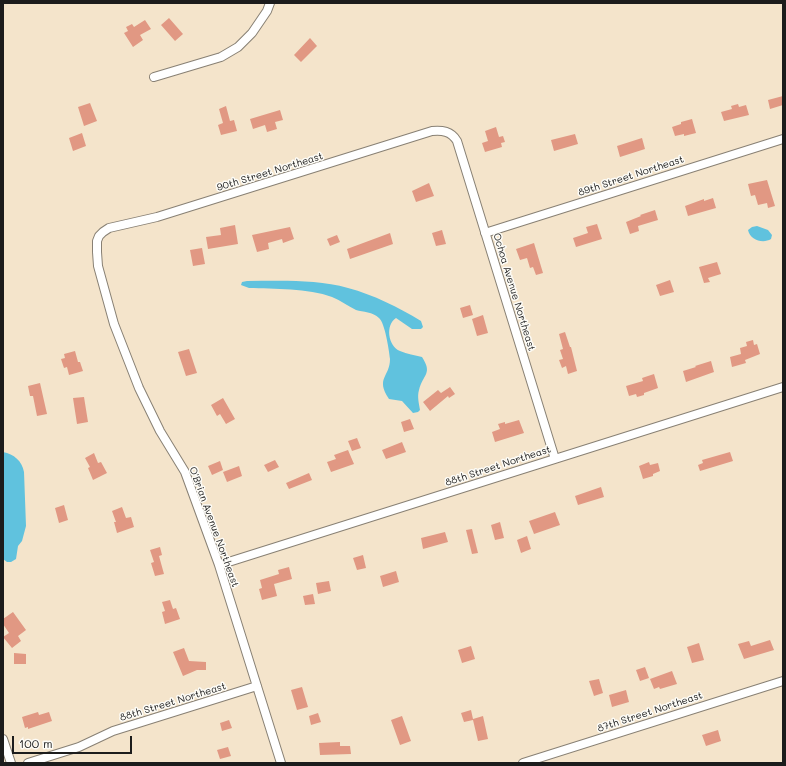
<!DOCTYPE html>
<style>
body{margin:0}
#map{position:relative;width:786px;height:766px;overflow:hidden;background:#f4e4cb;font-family:Mali,sans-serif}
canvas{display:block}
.frame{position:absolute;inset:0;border:4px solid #1c1c1c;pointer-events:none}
.scale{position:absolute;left:12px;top:736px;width:120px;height:18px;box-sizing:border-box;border:2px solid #1c1c1c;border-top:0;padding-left:5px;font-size:12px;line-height:14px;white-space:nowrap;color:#1c1c1c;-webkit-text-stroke:3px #fdfcf7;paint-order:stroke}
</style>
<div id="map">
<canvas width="786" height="766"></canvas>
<div class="frame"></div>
<div class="scale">100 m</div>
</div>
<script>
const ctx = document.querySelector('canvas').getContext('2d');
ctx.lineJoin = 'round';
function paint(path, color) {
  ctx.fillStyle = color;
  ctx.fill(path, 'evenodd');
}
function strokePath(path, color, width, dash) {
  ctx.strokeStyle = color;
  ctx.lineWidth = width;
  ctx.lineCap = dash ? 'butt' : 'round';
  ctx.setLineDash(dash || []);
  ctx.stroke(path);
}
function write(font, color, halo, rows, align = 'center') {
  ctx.font = font + ' Mali,sans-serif';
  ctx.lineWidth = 3;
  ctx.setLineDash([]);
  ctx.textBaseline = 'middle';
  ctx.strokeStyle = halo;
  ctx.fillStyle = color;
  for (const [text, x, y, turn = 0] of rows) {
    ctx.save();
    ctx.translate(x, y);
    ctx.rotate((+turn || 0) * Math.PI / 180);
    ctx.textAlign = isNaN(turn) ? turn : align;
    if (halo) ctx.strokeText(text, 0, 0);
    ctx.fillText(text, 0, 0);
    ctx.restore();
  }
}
paint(new Path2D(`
 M757,226L768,230L772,235L771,239C763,244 750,240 748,230L752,227Z
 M247,281C280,281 316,279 348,288C374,295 398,307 421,321L423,327L421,329H412L396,318C385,325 388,346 400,351C407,354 415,355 422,357C433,374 423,374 419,390C417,397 419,403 420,410L418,412L413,413L402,401L389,399C375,378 390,377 390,359C389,350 385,323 379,318C373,312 363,312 356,310C348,306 340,300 332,297C308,288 274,289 249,288L241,285L242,282Z
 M3,452C14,454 22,461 24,472L26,526L22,541L18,546L16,559L11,562H7L3,559Z`), '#60c2de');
paint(new Path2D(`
 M169,18L183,34L175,41L161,25Z
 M145,20L151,29L140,35L143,40L133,47L124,33L128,31L126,27L132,24L134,27Z
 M310,38L317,46L301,62L294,55Z
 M783,96V105L770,109L768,100Z
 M90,103L97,121L84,126L78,107Z
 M738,104L739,107L746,105L749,115L724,121L721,112L732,109L731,106Z
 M226,106L230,121L234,120L237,131L221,135L218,125L223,123L219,109Z
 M280,110L283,120L275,122L277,129L267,132L265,125L253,129L250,119Z
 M692,119L696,133L684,136V134L675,136L672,127L681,124V122Z
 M496,127L499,137L503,136L505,142L501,143L502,147L485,152L482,143L488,141L485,131Z
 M82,133L86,146L73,151L69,138Z
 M575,134L578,144L554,151L551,140Z
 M642,138L645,149L620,157L617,146Z
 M767,180L775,206L768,208L767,203L758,205L755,195L751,196L748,184Z
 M429,183L434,196L416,202L412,191Z
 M713,198L716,208L688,216L685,206L704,199V201Z
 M655,210L658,220L638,226L639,231L630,234L626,222L641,216L640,215Z
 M597,224L602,239L576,247L573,238L588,233L586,227Z
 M235,225L238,244L208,249L206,237L221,235L220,228Z
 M290,227L294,239L283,243L282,239L268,243L269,249L257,252L252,235Z
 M442,230L446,244L436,246L432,233Z
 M390,233L393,244L350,259L347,249Z
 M337,235L340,242L330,246L327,239Z
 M534,243L543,273L536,275L533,267L530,268L527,258L520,260L516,249Z
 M202,248L205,264L193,266L190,250Z
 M717,262L721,274L708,278L710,282L704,283L699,267Z
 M670,280L674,292L660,296L656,285Z
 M470,305L473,315L463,318L460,308Z
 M483,315L488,333L477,336L472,319Z
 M565,332L570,347H571L577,371L568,374L566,366L562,368L559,360L563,359L560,350L563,349L559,334Z
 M753,340L754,345L757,344L760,354L745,360L746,363L732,367L730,357L741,354L740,348L747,346L746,342Z
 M189,349L197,373L186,376L178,352Z
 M75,351L78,362H80L83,371L69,375L67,367L64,368L61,359L65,358L64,354Z
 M711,361L714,372L686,382L683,371L696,367L695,366Z
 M654,374L658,388L644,393V395L637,397L636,394L629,396L626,386L643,381L642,378Z
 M40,383L47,414L37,416L33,396H30L28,386Z
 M450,387L455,394L449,398L448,396L430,411L423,402L438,390L441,393Z
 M84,397L88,422L77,424L73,398Z
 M223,398L235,419L226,424L220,414L217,416L211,405Z
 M410,419L414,429L404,432L401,422Z
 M519,420L524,433L495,442L492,432L500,429L498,424L505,422V424Z
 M357,438L361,448L352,451L348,441Z
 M402,442L406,452L386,459L382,450Z
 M348,450L354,464L331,472L327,462L336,459L334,455Z
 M730,452L733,461L700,471L698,465L703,463L702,460Z
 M94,453L98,463L101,462L107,473L93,480L88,468L90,467L85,458Z
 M275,460L279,467L268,472L264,465Z
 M220,461L223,470L212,475L208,466Z
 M649,462L650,465L658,463L660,471L653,474V476L643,479L639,466Z
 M239,466L242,476L227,482L223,472Z
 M309,473L312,480L289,489L286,483Z
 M601,487L604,497L578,505L575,496Z
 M64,505L68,520L59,523L55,508Z
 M122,507L126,518L131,517L134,527L117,533L114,522H116L112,511Z
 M555,512L560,525L534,534L529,521Z
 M500,522L504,538L495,540L491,525Z
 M472,529L478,553L472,554L466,530Z
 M445,532L448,542L423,549L421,538Z
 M527,536L531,549L521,553L517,540Z
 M160,547L162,555L159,556L164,574L155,576L151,563L154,562L150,550Z
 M363,555L366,568L357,570L353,558Z
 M289,567L292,579L274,584L277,596L262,600L259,589L262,588L260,580L279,574L278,570Z
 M396,571L399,582L383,587L380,576Z
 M329,581L331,591L318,594L316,583Z
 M313,594L315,604L305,605L303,596Z
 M170,600L173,609L176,608L180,619L165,624L162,612L165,611L162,602Z
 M13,612L26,630L18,636L21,641L12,648L3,637L9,633L3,624V619Z
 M770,640L774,650L744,659L738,644L749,641L751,646Z
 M699,643L704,660L692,663L687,647Z
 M471,646L475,659L462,663L458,650Z
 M184,648L189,661L206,662V670H197L183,676L173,652Z
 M14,653L26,654V664H14Z
 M645,667L649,678L640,681L636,670Z
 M672,671L677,684L660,689L659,687L654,689L650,679Z
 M599,679L603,693L594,696L589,681Z
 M302,687L308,707L297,710L291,690Z
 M626,690L629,702L612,707L609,695Z
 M471,710L473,719L483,716L488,739L478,741L473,720L464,722L461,713Z
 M38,712L39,715L49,712L52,721L28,729V727L25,728L22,717Z
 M318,713L321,722L311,725L309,716Z
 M402,716L411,741L400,745L391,720Z
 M229,720L232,728L222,731L220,723Z
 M718,730L721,741L706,746L702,735Z
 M340,742V746H350L351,754L320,755L319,743Z
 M228,747L231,756L220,759L217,750Z`), '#e19883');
const minor = new Path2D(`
 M154,77L221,57L238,47L252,33L267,11L270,3
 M485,233L783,139
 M219,565L783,387
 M3,739L11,763
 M28,763L79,747L113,731L257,686
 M281,763L219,565L185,472L160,431L139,388L114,324L98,266L97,252V241L99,236L103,232L109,228L157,217L432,131C442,130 451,131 457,141L555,459
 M523,763L783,681`);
strokePath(minor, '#888074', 10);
strokePath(minor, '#fff', 8);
write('10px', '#1c1c1c', '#fdfcf7', [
 ["90th Street Northeast",270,172,-17],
 ["89th Street Northeast",631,176,-18],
 ["Ochoa Avenue Northeast",514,292,73],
 ["88th Street Northeast",498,466,-18],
 ["O'Brian Avenue Northeast",214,527,70],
 ["88th Street Northeast",173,702,-17],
 ["87th Street Northeast",650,712,-18]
]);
</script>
